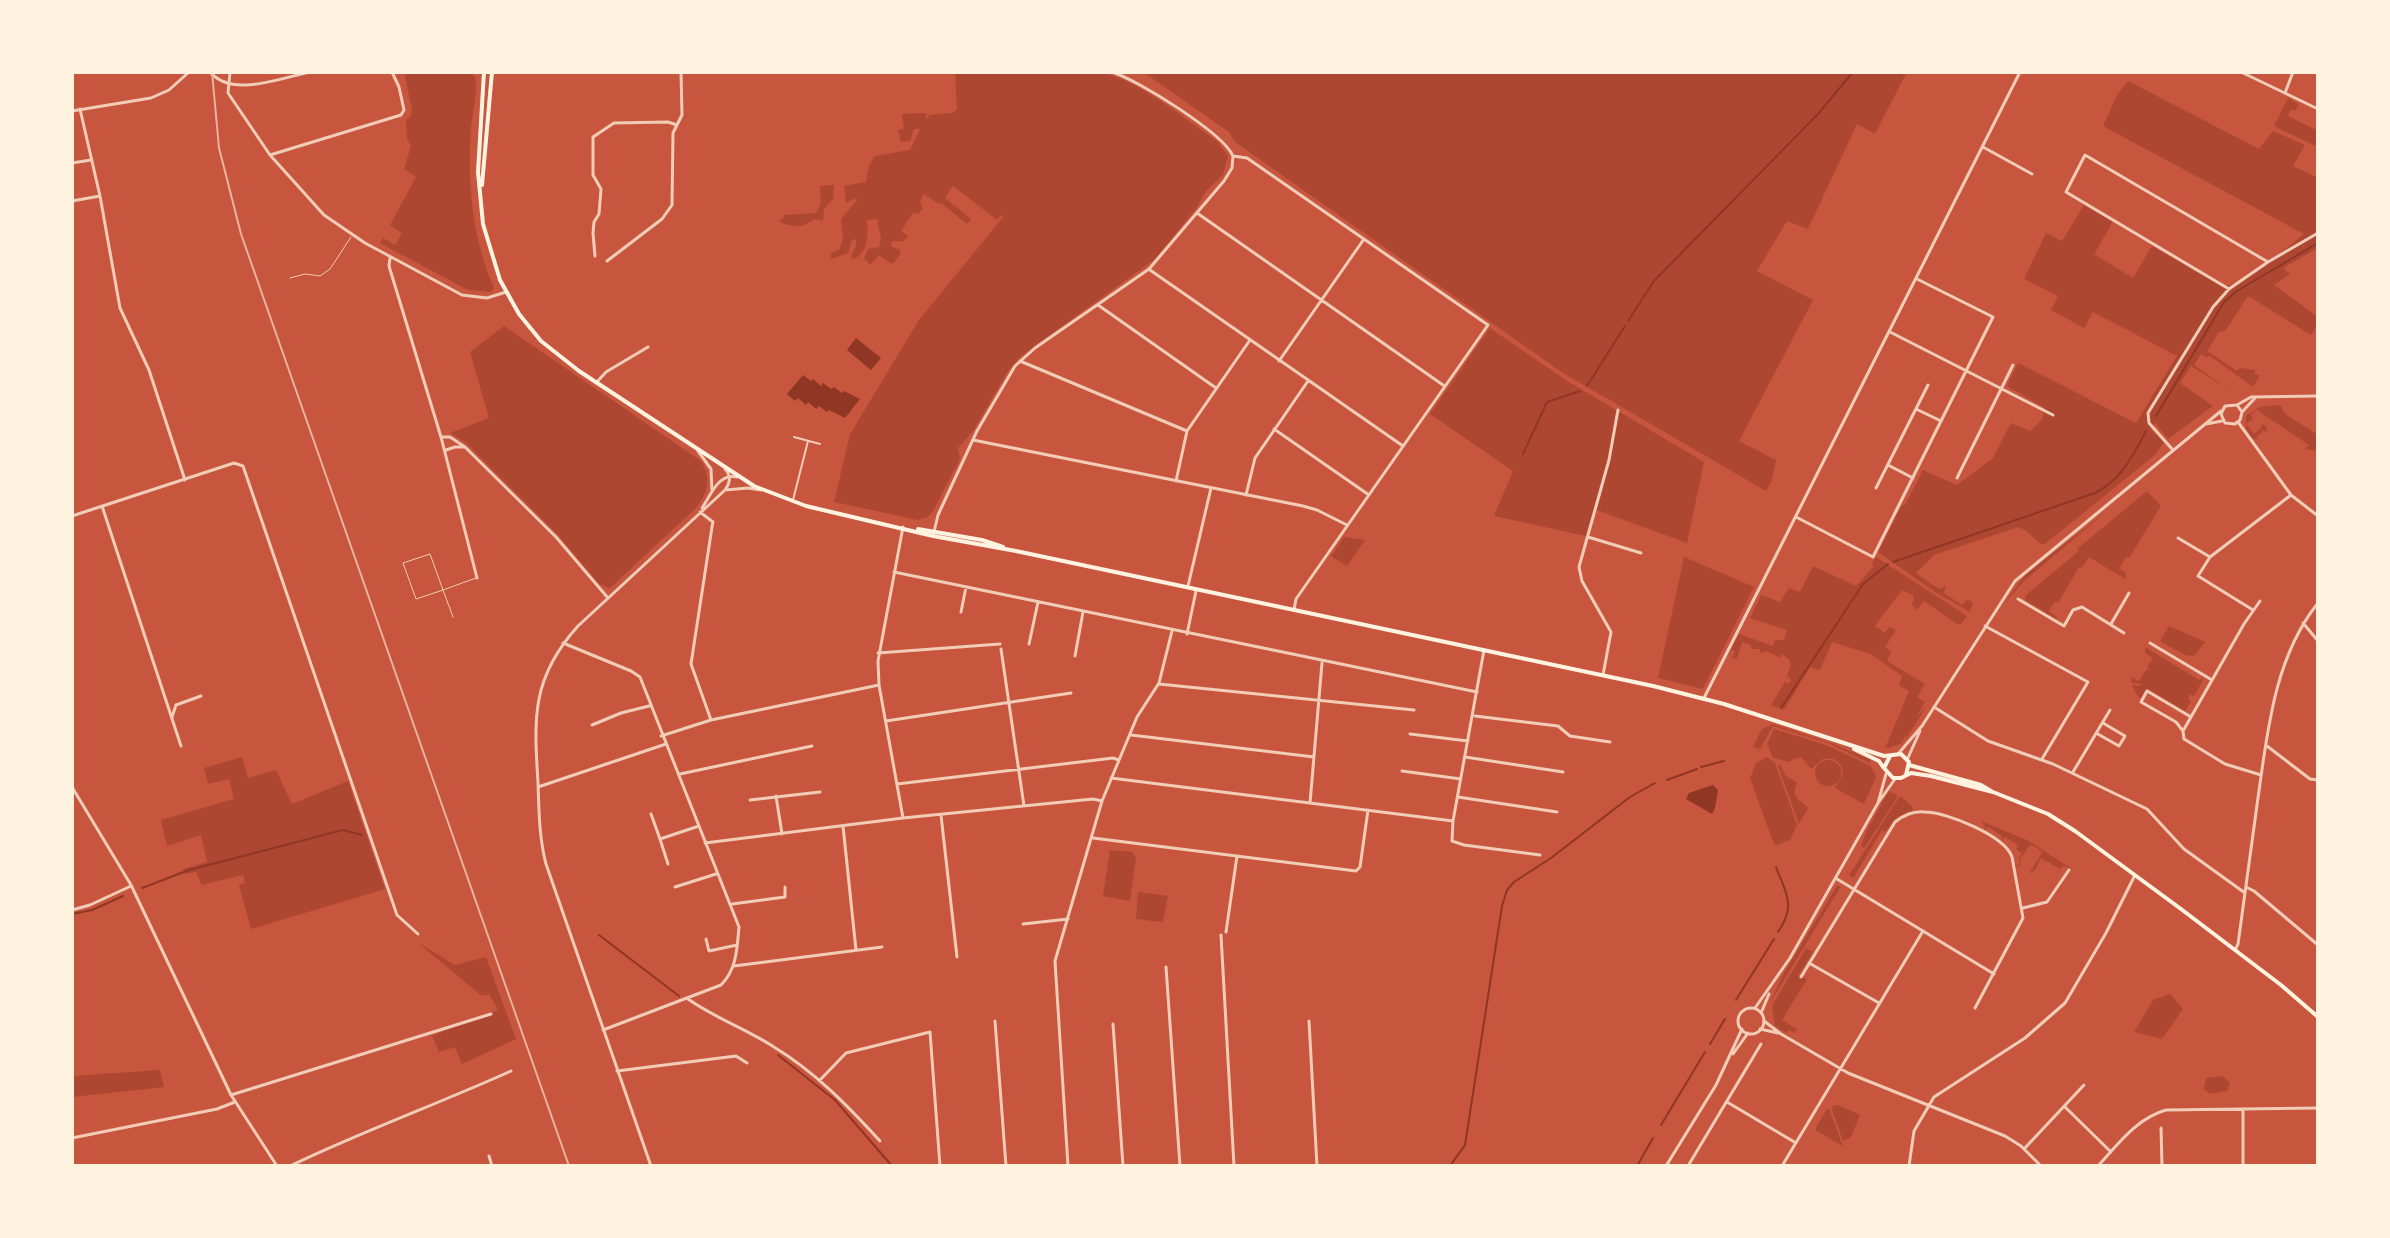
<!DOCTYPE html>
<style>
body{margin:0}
#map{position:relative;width:2390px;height:1238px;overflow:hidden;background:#c8553d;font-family:"Fira Sans Condensed",sans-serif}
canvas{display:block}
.frame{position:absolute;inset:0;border:74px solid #fff3e0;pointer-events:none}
</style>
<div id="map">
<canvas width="2390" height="1238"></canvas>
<div class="frame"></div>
</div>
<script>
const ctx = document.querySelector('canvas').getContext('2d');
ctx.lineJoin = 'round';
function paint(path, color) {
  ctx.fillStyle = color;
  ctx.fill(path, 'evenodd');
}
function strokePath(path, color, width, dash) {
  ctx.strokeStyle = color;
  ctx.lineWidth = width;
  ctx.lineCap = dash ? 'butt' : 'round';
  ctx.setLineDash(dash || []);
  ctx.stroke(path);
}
paint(new Path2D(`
 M404,72H470L475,77C478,93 473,110 471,127C467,182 472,237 494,288L492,292L468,290L380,243L383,238L395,245L402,233L390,225L416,177L404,169L411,146L407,139L406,119L410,118L412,110Z
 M955,72H1102C1146,85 1181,116 1218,142L1228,156L1223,175L1206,191L1195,210L1155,259L1021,356L1008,371L973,431L958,448L960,459L933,511L928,517L918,520L834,502L850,434L919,320L1004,216L1001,215L997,220L953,186L945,198L971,219L967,224L941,203L939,204L924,194L920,202L923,208L918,214L913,213L901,231L908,236C905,243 898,241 892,241L891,246L900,250V255L894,263L891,264L879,255L870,265L864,258L868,249L879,247L881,238L877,219L867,220C868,235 869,251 854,259L851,257L856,245V239L852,240L848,253L831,259V253L839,250L843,240L841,219L857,200L856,198L846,203L844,186L866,182L868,169L874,156L910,150L920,129H914L910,141L901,142L898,130L904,129L902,114L926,113V119L930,115L952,113L957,110Z
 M1143,72H1907L1875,134L1857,124L1808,229L1787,221L1757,271L1813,300L1739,441L1776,460L1772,480L1766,491L1563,373L1235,142L1229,132Z
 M2128,81L2259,149L2273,131L2305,145L2293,166L2318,178V248L2283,268L2290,274L2274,285L2318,317V324L2311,335L2248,296L2225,331L2219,332L2207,351L2237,371L2240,368L2255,370V374L2260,375L2253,387L2210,356L2207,357L2201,354L2194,365L2228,389L2191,366L2180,383L2213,406L2168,439L2155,423L2150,429L2164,442L2155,455L2046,543L2042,545L2026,531L2018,527L1934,555L1916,573L1939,589L1946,586L1944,593L1962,605L1967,599L1973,603L1970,612L1935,592L1878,552L1902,505H1905L1923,470L1957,485L1993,458L2011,423L2030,431L2042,420L2045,408L2007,386L2018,363L2136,423L2177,356L2093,312L2084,328L2051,310L2058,296L2024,279L2046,233L2062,241L2084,205L2113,222L2094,254L2133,278L2152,246L2223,287C2253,281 2281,252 2304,234L2103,126L2117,95Z
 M2288,98L2299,104L2295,111L2291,109L2288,116L2318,131V147L2274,126Z
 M834,185L833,199L824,209L823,221L814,219C802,229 794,227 779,222L785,215L816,213L821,203L820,186Z
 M504,326L701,461C711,479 709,489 698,506L610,588L599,584L559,536L466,443L450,433L489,418L470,352Z
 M1490,328L1564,379L1704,462L1687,543L1594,509L1586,536L1494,516L1513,471L1430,414Z
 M2274,405L2281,406L2285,414L2318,435V451L2305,449L2309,445L2257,410L2251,414L2253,422L2251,420L2246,424L2254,434L2262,427L2260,424L2266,426L2267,433L2264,430L2256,437L2258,440L2252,438L2246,428V416L2260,407Z
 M2147,491L2161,506L2129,558L2126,557L2119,568L2126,573L2125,579L2089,557L2082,568L2079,567L2058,603L2055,601L2049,611L2057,617L2056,619L2025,600L2026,595L2079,551L2077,549Z
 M2106,512L2025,580L2002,606L2027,573Z
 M1344,537L1365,540L1347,566L1331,556Z
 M1684,557L1754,587L1703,689L1658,678Z
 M1876,557L1967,616L1961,624H1957L1924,601L1917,610L1912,605L1914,596L1902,590L1875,626L1885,633L1889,627L1896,630L1885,647L1891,652L1887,661L1925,684L1917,697L1925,702L1916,718L1927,705L1906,739V734L1902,743L1889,748L1883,746H1886L1909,691L1899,685L1902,676L1871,654L1832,642L1820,670L1810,667L1784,710L1771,705L1785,682L1789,684L1791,680L1787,675L1791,665L1789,659L1782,654L1780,658L1767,651L1760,653V649H1751V645L1742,642L1737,659L1732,658L1735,652L1732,650L1728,655L1739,634L1773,646L1775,640H1784L1787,630L1750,618L1761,595L1780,602L1789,588L1800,592L1813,566L1856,586L1874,566L1872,564Z
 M2169,626L2205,642L2194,656L2185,655L2160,641Z
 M2145,647L2199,680L2204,678L2194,696L2190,694L2188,698L2191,701L2185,711L2147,688L2141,698L2137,695L2132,685L2140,686L2141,684L2132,683L2131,677L2139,681L2146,670L2149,669L2147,667L2153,658L2145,653Z
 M1773,724L1833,744L1871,760L1870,763L1828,743L1773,726L1760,749L1753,747L1762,729Z
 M1774,729L1826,745L1871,766L1876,777L1864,804L1835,788L1843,774C1842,762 1834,756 1823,759L1811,769L1802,758H1795L1789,762L1773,758L1767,744Z
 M242,757L248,778L276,770L292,804L348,781L385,889L251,929L239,885L245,883L243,875L202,885L196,872L185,874L183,869L207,862L201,835L167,846L161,820L234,799L229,779L208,784L204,768Z
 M1767,757L1775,763L1797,825L1790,840L1777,845L1774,844L1750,778L1756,763Z
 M1815 773a13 13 0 1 1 26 0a13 13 0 1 1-26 0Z
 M1780,764L1786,776L1797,783C1790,798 1800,799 1808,808L1799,824L1778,766Z
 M1889,791L1897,795V798L1864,848L1861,846L1868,828Z
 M1900,796L1911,805L1913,810L1897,817L1885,832L1882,830L1854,877L1856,879L1849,875Z
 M1981,821L2029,841L2072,869L2063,866L2060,869L2041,858L2035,870L2029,874L2042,853L2038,848L2030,845L2020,859L2021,865L2017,867L2016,866L2020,864L2019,858L2022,853L2016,849L2018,845L2005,837L2001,840L2002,836L1988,827L1984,830L1985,826Z
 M1110,850L1132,852L1136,857L1130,901L1103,896Z
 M1837,886H1841L1770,1003L1784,973Z
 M1138,892L1168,896L1163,922L1136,919Z
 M417,942L455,965L486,957L516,1039L462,1064L455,1047L439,1052L432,1036L498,1010L489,994L482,996Z
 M1806,948L1813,952L1798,976L1807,979L1782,1020L1797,1029L1794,1033L1789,1030L1787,1033L1775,1026L1772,1006Z
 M2170,994L2183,1009L2162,1039L2134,1032L2153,1000Z
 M160,1070L164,1087L72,1097V1076Z
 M2223,1076L2230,1083L2227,1091L2210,1094L2204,1089L2206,1078Z
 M1838,1105L1860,1115L1851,1137L1843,1141L1832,1110L1833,1106Z
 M1827,1109H1829L1843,1146L1815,1130Z`), '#ae4732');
paint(new Path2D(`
 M856,338L881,358L871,370L847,350Z
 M803,375L811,381L813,379L821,386L823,383L831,389L834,387L842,393L844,391L860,399L845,418L829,410L827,412L819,406L816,409L808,402L806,405L798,398L795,401L787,394Z
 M1713,785L1718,790L1715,808L1712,814L1686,799L1689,793Z`), '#8f3625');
strokePath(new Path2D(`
 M1628,321L1654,281L1818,114L1853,72
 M1587,386L1625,326
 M2156,416L2224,302L2237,291L2318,243
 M1523,454L1547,402L1580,391
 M1893,562L2095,493C2122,479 2132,457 2146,431
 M1781,708L1863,584L1888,564
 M1701,767L1724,761
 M1667,780L1697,769
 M1776,867C1787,895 1796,906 1778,932
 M142,888L189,870L343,830L362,835
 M72,914L92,910L123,896
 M599,935L679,996
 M1736,1000L1774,939
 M1710,1044L1725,1019
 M778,1055L835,1100L892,1166
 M1661,1125L1705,1052
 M1450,1166L1465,1145L1502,906L1507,890L1514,882L1551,858L1630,797L1655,783
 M1637,1166L1653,1138`), '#8f3625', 2);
strokePath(new Path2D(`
 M290,278L305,274L320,276L330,269L351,237
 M453,617L443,590L416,599L403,563L430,554L443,590L476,578`), '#f1ccb7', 1);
strokePath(new Path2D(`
 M794,437L820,444
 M793,500L808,441`), '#f1ccb7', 2);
strokePath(new Path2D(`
 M230,72L228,93L270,155L324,215L365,243L462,295L487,298L506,292
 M1112,72C1138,80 1223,133 1233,156
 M2241,72L2318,109
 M2285,93L2293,72
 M80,109L100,196L120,308L149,370L185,480
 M72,111L151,98L169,90L189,72
 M1983,147L2032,174
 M270,155L401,115L404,110L399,87L392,72
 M1233,156L1247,158L1488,325L1296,599L1294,610
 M72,163L91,160
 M72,201L100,196
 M1197,213L1443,385
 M595,256L593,233L594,222L599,214L601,189L593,175V137L614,123L668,122L677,125
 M390,258L389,266L441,437L477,578
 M607,261L662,219L672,205L673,133L682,115L681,72
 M2268,262L2229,289L2066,192L2085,155L2268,262L2318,233
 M1150,270L1403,446
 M1098,305L1216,388
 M1890,332L2053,415
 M1020,361L1187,431
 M1279,361L1364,239
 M596,383L606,372L648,347
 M1916,409L1941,421
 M2238,422L2291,495L2318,516
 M1274,429L1369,495
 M441,437H450L465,447L556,537L608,598
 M973,440L1303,506L1317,510L1347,525
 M446,450L455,447H465
 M2173,450L2149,423L2148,413L2213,307L2229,289
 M698,451L711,469L712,491
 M1888,465L1913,478
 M1957,478L2013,365
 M1176,481L1187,431L1250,340
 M1876,488L1928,385
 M725,490L748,488L761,490
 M1246,495L1255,458L1308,381
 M102,506L181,746
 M702,508C711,495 718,473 737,477
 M700,512L713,522L712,527L691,664L711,720
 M72,516L234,463L243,466L397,915L418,934
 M1796,517L1873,557L1993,317L1917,279
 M933,536L938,515L977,431L1015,366L1035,348L1149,269L1224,181L1232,168L1233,156
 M1588,537L1641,553
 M2178,538L2210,557L2291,495
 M2210,557L2198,576L2253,610
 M894,572L1477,692
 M1188,586L1211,488
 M2018,599L2064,626L2073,610L2082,607L2124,633
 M2260,601L2244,624L2183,731L2184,739L2225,764L2261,775
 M961,612L966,587
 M2303,623L2318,641
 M2111,624L2129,593
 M1985,626L2088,682L2042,759
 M1187,634L1196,591
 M563,643L631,671L640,677L739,927C737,948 737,969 721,985L603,1030
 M2150,643L2212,680
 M1029,644L1038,602
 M1001,649L1024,806
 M1484,650L1453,821L1452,841L1464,845L1540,855
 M878,653L1000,644
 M1075,656L1083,612
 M1603,675L1611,632L1582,581L1579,567L1609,460L1618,410
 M1159,684L1414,710
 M1704,698L2020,72
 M1934,707L1988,741L2053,764L2147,809L2184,849L2245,893
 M1475,716L1558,726L1570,736L1610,742
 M172,717L176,705L201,696
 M886,721L1071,693
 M592,725L621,713L649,706
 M2183,731L2176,722L2141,702L2147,691L2191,717
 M2096,733L2119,746L2125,736L2103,723
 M1410,734L1468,741
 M1131,735L1314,757
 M661,736L711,720L879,685
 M2267,746L2310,779L2318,780
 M1465,757L1563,772
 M1402,771L1461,779
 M2073,772L2110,710
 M680,774L812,746
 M1111,778L1453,821
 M897,784L1113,758L1119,760
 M538,787L666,744
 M776,796L782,834
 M1458,797L1557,812
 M750,800L820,792
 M1310,803L1322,663
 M651,814L660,839
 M941,815L957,957
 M903,818L879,685L878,661L903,527
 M843,826L856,950
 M1093,838L1356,871L1360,867L1368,810
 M705,843L903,818L1093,799L1102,801
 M668,864L660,839L699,826
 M1837,879L1994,974
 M675,887L716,874
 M2246,887L2254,891L2318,945
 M732,904L785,897V887
 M2023,908L2047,902L2069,870
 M72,910L90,905L131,886
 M1023,924L1068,919
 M1226,932L1237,856
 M1221,935L1234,1166
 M706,939L709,951L737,945
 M2235,950L2238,944C2244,898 2251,851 2257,805C2267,736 2273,659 2318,603
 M1809,963L1879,1003
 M734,966L882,947
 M1166,967L1180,1166
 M1801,977L1895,822C1904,815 1914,811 1925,812C1947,812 2005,836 2012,857L2023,918L1975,1008
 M688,999C715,1018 746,1029 774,1047C815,1072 847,1105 880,1141
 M995,1021L1006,1166
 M1309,1021L1317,1166
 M1764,1021L1781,1034L1848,1073L2005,1136L2021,1146L2041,1166
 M1113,1024L1123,1166
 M1760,1029L1778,1033
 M617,1071L736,1056L747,1063
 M820,1080L846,1053L930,1032L940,1166
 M231,1095L491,1014
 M1727,1102L1796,1143
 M2065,1107L2111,1152
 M2243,1110V1166
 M2161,1128L2162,1166
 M72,1138L217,1109L235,1102
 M2024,1149L2084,1085
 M489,1156L492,1166
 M290,1166C363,1131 438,1104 511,1071
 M651,1166L546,864C539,837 539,811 538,783C534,718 531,678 578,626L725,490C730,483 732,476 725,469
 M1068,1166L1055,961L1102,801L1137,717L1159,683L1172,631
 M1688,1166L1761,1044
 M1782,1166L1923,931
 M1909,1166L1914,1131L1934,1097L2025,1038L2065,1003L2106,933L2135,875
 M2098,1166C2118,1144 2137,1118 2166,1110L2318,1108`), '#f1ccb7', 3);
strokePath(new Path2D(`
 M210,72C232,98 280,78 310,72
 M2237,405L2251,397L2318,396
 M2242,412L2237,405L2225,406L2221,414L2225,423L2235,424L2240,420L2242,412L2255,398
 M2206,424L2222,421
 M1898,754L1922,726L2015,581L2221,411
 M1907,760L1920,731
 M72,787L131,885L231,1095L277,1166
 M1878,803L1886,774
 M1755,1008L1790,958L1878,803L1895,779
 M1738 1021a13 13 0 1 1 26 0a13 13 0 1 1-26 0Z
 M1761,1013L1769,994
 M1733,1054L1748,1033
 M1666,1166L1716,1085L1742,1029`), '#f1ccb7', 3);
strokePath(new Path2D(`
 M484,72L478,172L483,224L500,280L519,314L541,341L579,371L754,486L806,506L933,536L1016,551L1653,686L1724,704L1884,756L1901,754L1909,762L1906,775
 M482,185L492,72
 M918,529L982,540L1003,547
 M1854,749L1879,761L1883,767
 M1890,756L1884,768L1893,778H1901L1911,773L1931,776L1993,792L2048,814L2075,831L2181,909L2281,985L2318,1017
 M1909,765L1981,785L1991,791`), '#fff3e0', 4);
strokePath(new Path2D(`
 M212,72L219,148L241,234L569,1166`), '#e9b49f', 2);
</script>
